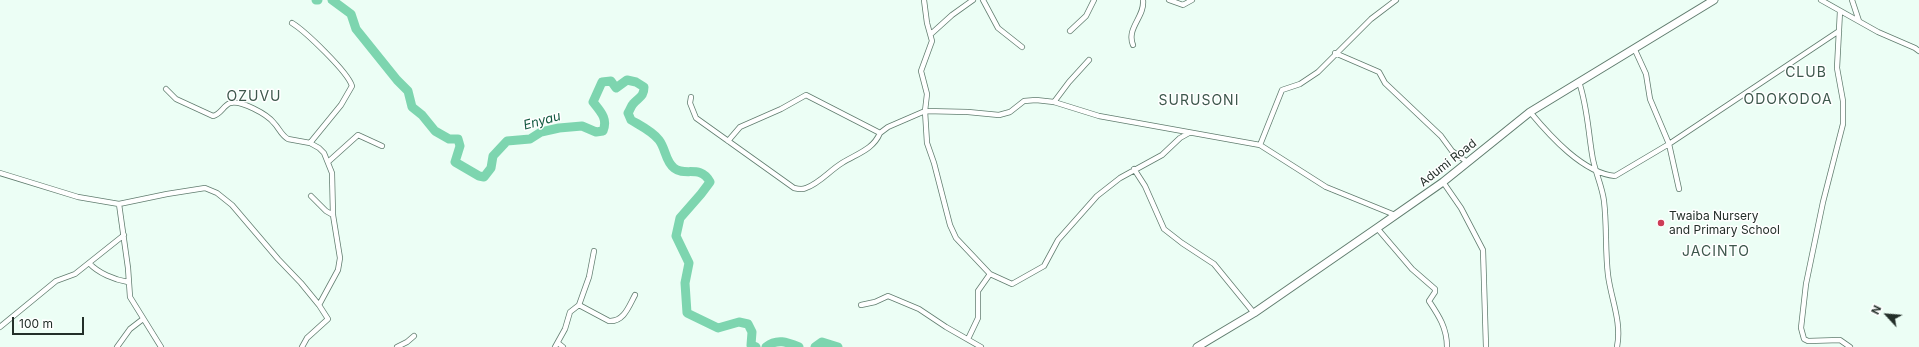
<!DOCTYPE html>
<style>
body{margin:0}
#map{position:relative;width:1919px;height:347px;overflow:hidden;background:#ecfef5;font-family:Inter,sans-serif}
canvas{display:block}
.north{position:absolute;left:1867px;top:295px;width:40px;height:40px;-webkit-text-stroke:3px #fff;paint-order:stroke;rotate:296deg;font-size:11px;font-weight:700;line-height:16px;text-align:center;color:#232f29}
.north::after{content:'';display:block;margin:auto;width:14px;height:18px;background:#232f29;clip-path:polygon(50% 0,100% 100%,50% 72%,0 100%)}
.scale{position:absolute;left:12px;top:317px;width:72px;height:18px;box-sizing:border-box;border:2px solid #232f29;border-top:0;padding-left:5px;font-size:12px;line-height:14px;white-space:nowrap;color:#232f29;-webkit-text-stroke:3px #fff;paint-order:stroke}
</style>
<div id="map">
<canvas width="1919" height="347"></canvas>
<div class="north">N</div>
<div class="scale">100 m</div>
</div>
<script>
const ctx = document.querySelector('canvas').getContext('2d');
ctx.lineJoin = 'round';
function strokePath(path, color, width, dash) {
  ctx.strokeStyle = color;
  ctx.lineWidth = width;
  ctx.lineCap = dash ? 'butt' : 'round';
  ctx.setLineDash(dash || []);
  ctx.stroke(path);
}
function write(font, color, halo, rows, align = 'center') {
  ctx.font = font + ' Inter,sans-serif';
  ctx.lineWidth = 3;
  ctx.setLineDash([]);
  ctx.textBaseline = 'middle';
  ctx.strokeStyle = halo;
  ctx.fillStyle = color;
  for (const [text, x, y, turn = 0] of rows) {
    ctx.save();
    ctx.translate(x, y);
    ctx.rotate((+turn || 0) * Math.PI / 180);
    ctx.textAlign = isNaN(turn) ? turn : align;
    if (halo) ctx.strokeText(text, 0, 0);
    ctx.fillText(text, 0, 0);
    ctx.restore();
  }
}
strokePath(new Path2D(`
 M316,0H318
 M332,0L351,14L356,29L397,80L408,91L412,107L422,115L435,131L449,139H458L460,146L455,162L479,176L484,177L491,168L493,156L507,141L530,139L541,132L559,128L582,126L596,132L603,131C608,119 601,112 593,102L602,82L611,81L616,88L627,80L636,82L644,87C644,97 639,97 633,104C631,106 630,110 628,113L631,120C641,126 652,131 659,140C666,149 665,161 674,168C685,177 700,164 710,182L701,194L680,218L676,236L689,263L685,283L687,313L718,328L739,322L748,324L752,332L751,345L756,347
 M766,347C777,338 787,342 799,347
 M815,347L822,342L838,347`), '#7dd5af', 9);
const minor = new Path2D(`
 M983,0L998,28L1022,47
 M1169,0L1183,5L1192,0
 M1821,0L1878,32L1915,48L1919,51
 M1852,0L1859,21
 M1840,11L1837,68L1843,101V124L1823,202L1806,284L1801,328L1804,339L1808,341L1840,340L1850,347
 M292,23C305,31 348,72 352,86L341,105L310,143
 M1070,31L1086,16L1094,0
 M931,34L952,15L973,0
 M1133,45C1126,28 1145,17 1143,0
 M1635,50L1646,74L1650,99L1669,144L1679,189
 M1335,53L1379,72L1385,83L1441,136L1452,151L1467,162
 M1579,82C1587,105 1588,129 1592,154C1594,170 1602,185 1604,201C1607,226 1605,250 1608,275C1611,299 1622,322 1617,347
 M166,89L176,99L213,116C221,114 223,106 230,103C241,100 267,114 274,123C279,128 281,135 288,139L310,143L319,148L324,153L332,173L333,215L340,258L338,270L319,305
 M691,97L690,103L696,118L794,188C798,189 802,190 806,188C820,183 829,171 842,163C856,154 873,150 880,133
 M1054,102L1069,82L1089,60
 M1530,112C1550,136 1583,173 1615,176L1669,144L1839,31
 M728,141L740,127L781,109L806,95L880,133L888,127L925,111L927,94L921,71L932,41L927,23L924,0
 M328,162L358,135L382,146
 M1134,169L1145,186L1164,229L1182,243L1214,264L1254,313
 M0,173L78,197L119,204L167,194L205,188L217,193L232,205L278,259L301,283L319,305L328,319L307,338L302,347
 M1443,182L1461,208L1483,250L1486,347
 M311,196L326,211L333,215
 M119,204L128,268L130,297L161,347
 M1395,215L1326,187L1260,145L1282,90L1300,84L1318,72L1371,19L1396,0
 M1377,228L1412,269L1435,289V292L1429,301C1439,316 1447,328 1447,347
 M89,263C98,273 115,280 128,282
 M990,274L1012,284L1044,266L1058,240L1097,196L1120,178L1162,155L1180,138L1189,133
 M579,305L609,321C624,322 629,306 635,295
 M861,305L875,302L888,296L919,309L946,327L981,347
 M0,327L56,281L75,274L124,235
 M968,339L978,318V291L990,274L956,238L950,225L934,163L927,143L925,111L968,112L999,115L1010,112L1024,101L1036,100L1054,102L1099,116L1260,145
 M558,343L563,347
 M117,347L130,329L143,319
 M397,347L407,342L414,336
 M555,347L565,329L570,312L579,305L589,277L594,251`);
const secondary = new Path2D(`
 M1197,347L1254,313L1377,228L1443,182L1530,112L1714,0`);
strokePath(minor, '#617d6f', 6);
strokePath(secondary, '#617d6f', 9);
strokePath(minor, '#fff', 4.5);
strokePath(secondary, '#fff', 7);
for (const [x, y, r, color] of [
 [1661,223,4,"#cd3d57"]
]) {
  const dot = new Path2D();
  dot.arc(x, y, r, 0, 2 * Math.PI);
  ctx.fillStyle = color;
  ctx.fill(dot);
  strokePath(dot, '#fff', 1.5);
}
write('12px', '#232f29', '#fff', [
 ["Adumi Road",1448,163,-38]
]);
write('12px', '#232f29', '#fff', [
 ["Twaiba Nursery",1669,216],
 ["and Primary School",1669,230]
], 'left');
write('italic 13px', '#11583f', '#fff', [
 ["Enyau",542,121,-15]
]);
ctx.letterSpacing = '1px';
write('14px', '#3d584c', '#fff', [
 ["CLUB",1806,73],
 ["OZUVU",254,97],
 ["ODOKODOA",1788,100],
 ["SURUSONI",1199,101],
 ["JACINTO",1716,252]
]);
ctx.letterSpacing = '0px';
</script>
